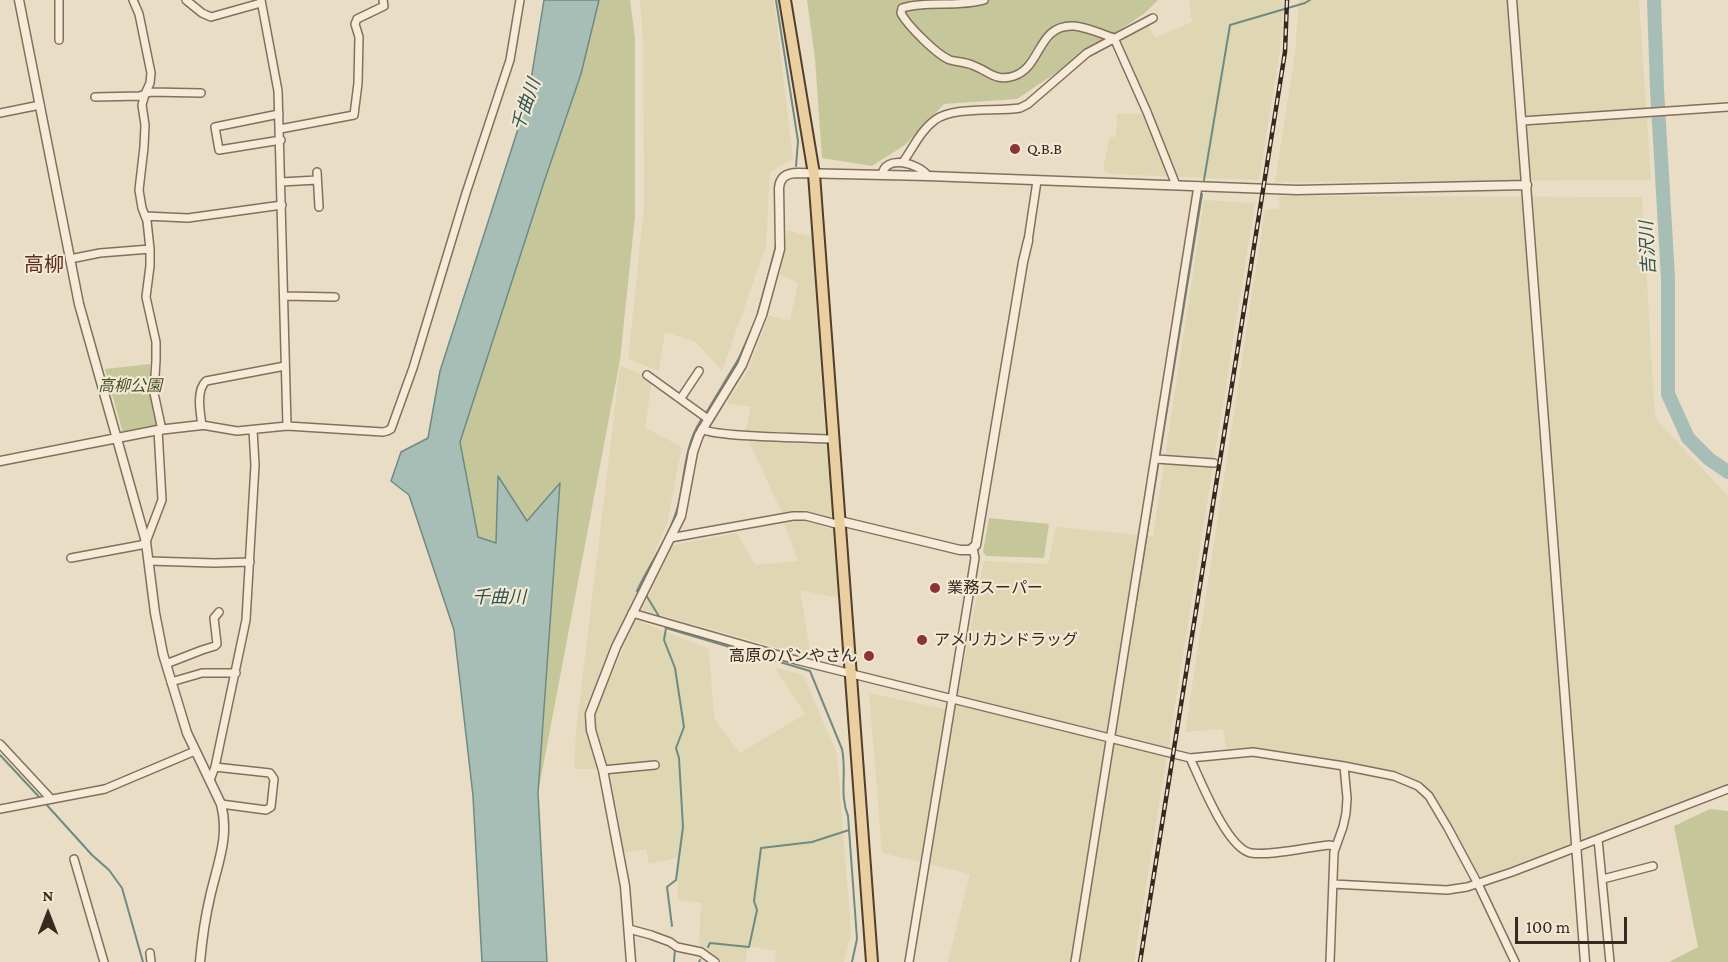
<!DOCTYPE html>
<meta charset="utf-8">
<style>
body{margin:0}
#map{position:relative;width:1728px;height:962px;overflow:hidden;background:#eaddc5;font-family:"Crimson Pro",serif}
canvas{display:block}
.north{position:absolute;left:18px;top:884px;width:60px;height:60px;-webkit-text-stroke:4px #f2e8d4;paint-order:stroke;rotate:0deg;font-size:16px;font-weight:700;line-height:24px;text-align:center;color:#352920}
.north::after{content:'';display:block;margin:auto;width:21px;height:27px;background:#352920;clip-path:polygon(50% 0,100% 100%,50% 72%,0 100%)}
.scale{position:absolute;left:1515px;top:917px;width:112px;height:27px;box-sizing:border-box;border:3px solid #352920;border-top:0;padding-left:8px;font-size:18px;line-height:21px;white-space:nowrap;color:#352920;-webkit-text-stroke:4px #f2e8d4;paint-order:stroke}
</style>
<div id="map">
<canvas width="1728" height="962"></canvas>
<div class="north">N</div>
<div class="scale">100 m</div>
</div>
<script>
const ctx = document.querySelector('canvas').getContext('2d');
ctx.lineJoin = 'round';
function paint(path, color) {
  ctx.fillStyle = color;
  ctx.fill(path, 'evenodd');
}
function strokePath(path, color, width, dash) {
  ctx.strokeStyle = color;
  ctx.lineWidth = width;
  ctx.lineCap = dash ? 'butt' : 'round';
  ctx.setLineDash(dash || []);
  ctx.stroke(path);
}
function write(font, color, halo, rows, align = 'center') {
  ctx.font = font + ' "Crimson Pro","Noto Sans JP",serif';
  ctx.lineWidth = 4.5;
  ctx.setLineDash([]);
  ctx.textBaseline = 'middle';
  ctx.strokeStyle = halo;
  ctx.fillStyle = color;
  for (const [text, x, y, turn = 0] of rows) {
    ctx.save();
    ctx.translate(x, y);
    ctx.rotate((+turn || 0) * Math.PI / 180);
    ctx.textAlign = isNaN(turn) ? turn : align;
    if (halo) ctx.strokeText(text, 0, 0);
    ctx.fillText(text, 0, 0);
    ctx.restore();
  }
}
paint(new Path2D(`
 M640,0H774L793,159L770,172L766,246L722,371L696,342L665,332L659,371L628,359L644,208L643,42Z
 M1189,0H1282L1283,14L1280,50L1259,180L1109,174L1103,169L1110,137H1116L1117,114H1152L1119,39L1147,23L1155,38L1192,22Z
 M1299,0H1639L1651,180L1275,182L1295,53Z
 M1279,196L1642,197L1655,418L1728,496V783L1481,878L1423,782L1336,761L1254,747L1226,748L1223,729L1185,732L1265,210L1280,209Z
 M1204,200L1255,203L1134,962H948L970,874L882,853L869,693L954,711L984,561L1048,564L1056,527L1153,536Z
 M787,230L812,237L825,434L746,430L751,407L727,403L748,370L769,315L790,321L798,283L780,275Z
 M620,366L637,372L652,380L645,428L682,447L667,524L593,693L587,714V729L598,769H574L576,731Z
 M749,441L827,445L834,520L804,510L782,513Z
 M802,520L834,530L838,598L800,590L811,657L642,610L673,545L737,533L755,565L798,561L784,523Z
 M636,620L709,649L714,718L740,753L805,714L774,667L803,675L837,754L851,933L844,962H775L776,951L748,946L745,962H722L699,945L701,903L678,900L677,858L649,864L646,849L624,853L612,784L593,717Z`), '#dfd6b4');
paint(new Path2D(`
 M599,0H630L635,38V216L620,360L538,793L560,484L527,522L499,477L496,543L478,537L460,442L545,179L581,74Z
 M807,0H1158L1145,13L1017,99L944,104L905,145L872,166L822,158L815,59Z
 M150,364V393L157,426L123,433L105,369Z
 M989,518L1049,524L1044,558L986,556L983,552Z
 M1710,809L1728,811V962H1669L1698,947L1674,826Z`), '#c5c79a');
const water = new Path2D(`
 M544,0H599L581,74L545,179L460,442L478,537L496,543L498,476L527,521L560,483L538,793L547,962H482L473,796L454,630L409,495L391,481L401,452L428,438L440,371L528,98Z`);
paint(water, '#a7beb6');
strokePath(water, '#6e8b83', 1.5);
strokePath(new Path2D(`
 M776,0L798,141L796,166
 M1204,180L1230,25L1305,3L1310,0
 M706,413L739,358L756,320L776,246
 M639,592L637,591C650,563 670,536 678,506C685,477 684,446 701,420
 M646,595L660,618
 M664,625L666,628L810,671L842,749C847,772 839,794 848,816L857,939L852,962
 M666,628L664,640L675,668L684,727L676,748L679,758L683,827L676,880L667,887L672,926
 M0,755L41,799
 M1110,761L1202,194
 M45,803L92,855L109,870L122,888L143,962
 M1088,903L1097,846
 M708,947L710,943L749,947L757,910L754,901L761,848L812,842L849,830
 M674,962L675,949
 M699,962L700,960`), '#6e8b83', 2);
strokePath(new Path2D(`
 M1654,0L1657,89L1668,278V394L1688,438L1709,459L1728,472`), '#a7beb6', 14);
const minor = new Path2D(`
 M59,0V40
 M133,0L139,14L151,73L150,83L145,94L142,105L145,125L144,147L139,190L142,208L147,221L150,249V266L146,297L156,342V360L154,393L162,430
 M186,0L202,13L211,17L261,3
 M261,0L278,91L287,426
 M984,0C957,8 929,0 902,8L901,13C907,25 937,55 950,60C957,62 965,62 972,65C989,71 995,82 1014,76C1042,67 1037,24 1074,26C1087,27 1101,34 1114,38L1147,112L1176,185
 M95,97L140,96L150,92L201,93
 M0,113L40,105
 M279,114L215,127L219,150L281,140
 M1522,121L1728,107
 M280,129L354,115L358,83L359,37L355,24L357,19L384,6L383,0
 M903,162C913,148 921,130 935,120C954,106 997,112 1020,108L1028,104L1087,53L1153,18
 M317,172L319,207
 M882,175C885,154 919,163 928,176
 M281,182L317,180
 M145,216L188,218L282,205
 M1028,241L1037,181
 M70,259L100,253L150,249
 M284,296L335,297
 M285,366L206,381C196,390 200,412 202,425L237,431L287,426L383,432L387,431L391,429L413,368L466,193L510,60L520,0
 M647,375L708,419
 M681,398L699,371
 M702,429C714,437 812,438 833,439
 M1156,459L1214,463
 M670,538L793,516H806L840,525
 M71,558L141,545L146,542L162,500L158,430
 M149,561L214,563L250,562
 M632,613L796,660L1190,758L1253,752L1344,766L1394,776L1418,786L1429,796L1448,828L1478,884L1515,962
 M166,664L202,650L215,646L217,644L214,618L219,612
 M171,682L202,673H236
 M0,744L51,799
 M1190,758C1200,779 1227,849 1251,853C1270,856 1308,847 1329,845L1335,846
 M215,767L270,773L274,779L271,807L266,810L221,804
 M603,770L655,765
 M210,780L215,767L246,620L255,465L253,430
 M0,809L105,789L195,751
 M1598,839L1610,962
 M74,859L104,962
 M1603,879L1653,866
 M1333,884L1447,890L1467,887L1512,872L1728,789
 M629,929L651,935L670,942L677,947L701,952L715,962
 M150,953L151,962
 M909,962L975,558L973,548
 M1075,962L1198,186
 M1330,962L1334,852L1343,827L1346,813L1347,798L1344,766`);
const tertiary = new Path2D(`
 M19,0L79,304L146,542L155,613L163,654L187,733L221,804C230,837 217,865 210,897C205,918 202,940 200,962
 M1512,0L1585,962
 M0,461L158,430L202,425
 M840,521L960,550H970L976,545L1023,262L1028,241
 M631,962L625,886L603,770L591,730L590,714L616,647L681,516L693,452L699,435L742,365L762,315L780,249L779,188C780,177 787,173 798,173L928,176L1297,190L1527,185`);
const primary = new Path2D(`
 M785,0L814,174L872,962`);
strokePath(minor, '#846f5d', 10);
strokePath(tertiary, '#846f5d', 11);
strokePath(primary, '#523e31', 14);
strokePath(minor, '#f6ebd8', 7);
strokePath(tertiary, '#f6ebd8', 8);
strokePath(primary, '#eacfa1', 10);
const rail = new Path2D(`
 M1140,962L1285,52L1287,0`);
strokePath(rail, '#352920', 4.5);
strokePath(rail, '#f2e8d4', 2, [7]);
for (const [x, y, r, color] of [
 [1015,149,6,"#8d3238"],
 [935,588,6,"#8d3238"],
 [922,640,6,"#8d3238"],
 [869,656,6,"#8d3238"]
]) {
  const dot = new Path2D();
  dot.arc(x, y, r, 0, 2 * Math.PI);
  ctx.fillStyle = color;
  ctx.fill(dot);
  strokePath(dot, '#f2e8d4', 2);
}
write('16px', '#352920', '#f2e8d4', [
 ["Q.B.B",1027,149],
 ["業務スーパー",947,588],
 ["アメリカンドラッグ",934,640],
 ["高原のパンやさん",857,656,"right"]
], 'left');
write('italic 16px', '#485028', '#f2e8d4', [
 ["高柳公園",130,386]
]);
write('italic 18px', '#30544f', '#f2e8d4', [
 ["千曲川",526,105,-71],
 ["吉沢川",1648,248,-93],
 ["千曲川",499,597]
]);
write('20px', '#5e2c23', '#f2e8d4', [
 ["高柳",44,265]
]);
</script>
